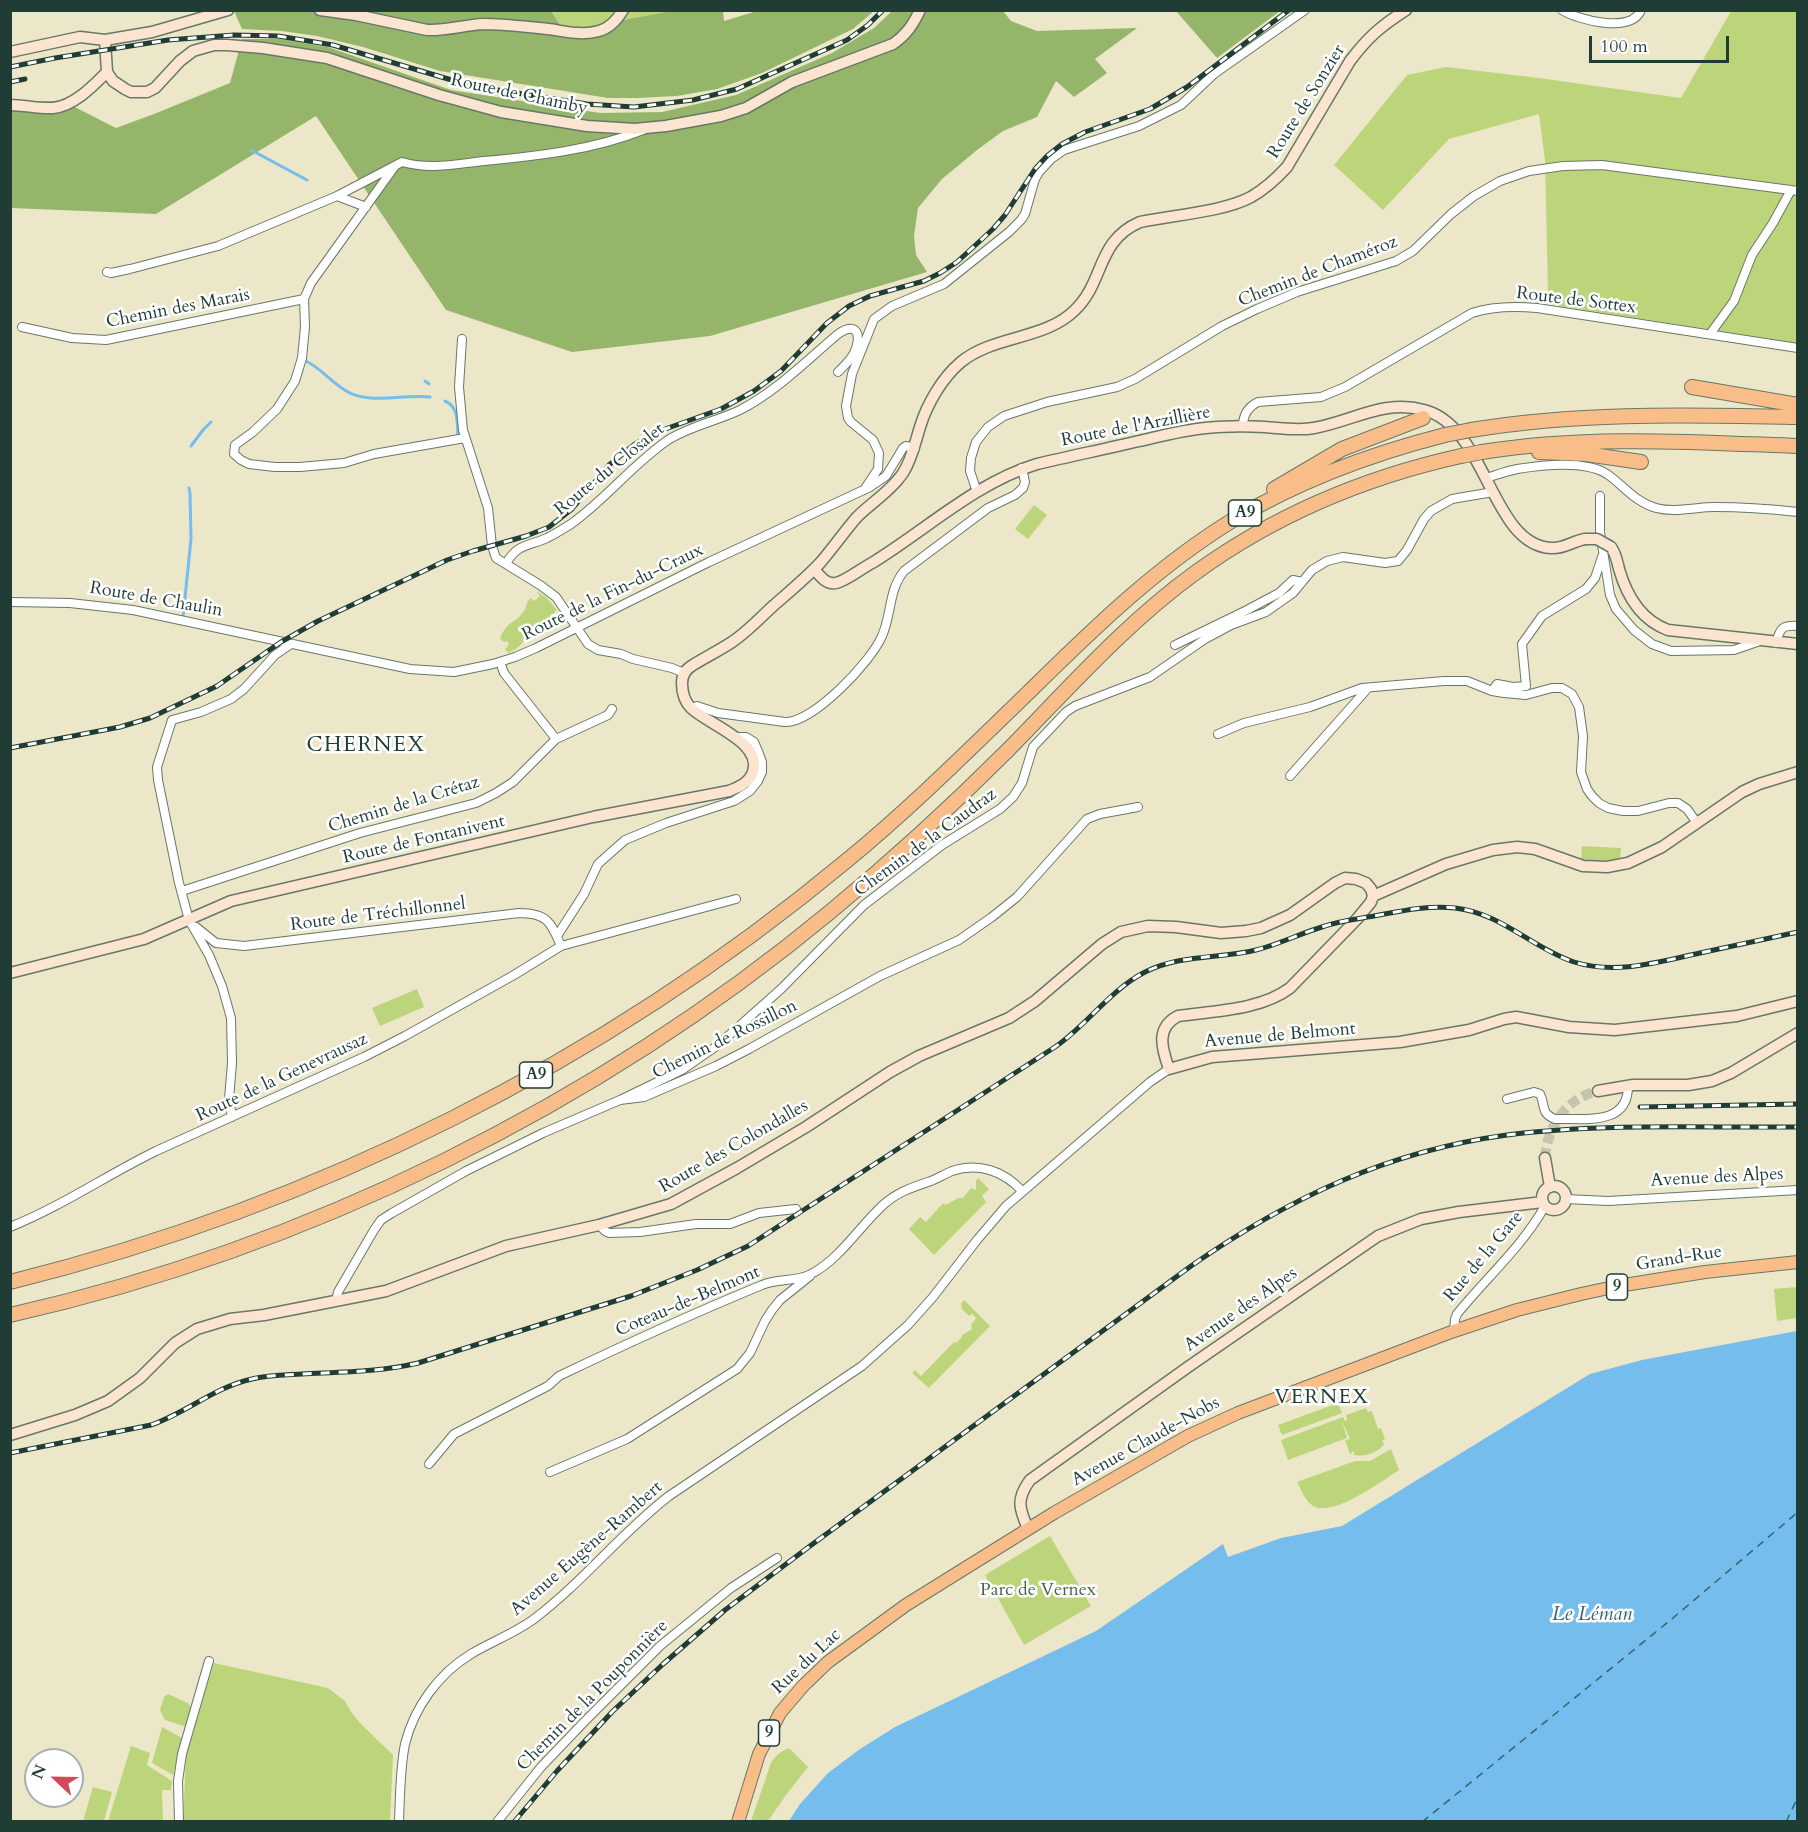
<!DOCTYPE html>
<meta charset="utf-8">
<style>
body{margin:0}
#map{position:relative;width:1808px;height:1832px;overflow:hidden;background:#ede7ca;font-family:Cardo,serif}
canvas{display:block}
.frame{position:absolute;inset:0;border:12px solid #1f3d34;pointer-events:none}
.north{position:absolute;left:24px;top:1748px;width:60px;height:60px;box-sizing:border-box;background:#fff;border:2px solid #a5b1ae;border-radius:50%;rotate:292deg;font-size:16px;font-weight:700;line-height:24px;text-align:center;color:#1f3d34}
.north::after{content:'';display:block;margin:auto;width:21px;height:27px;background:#d1495b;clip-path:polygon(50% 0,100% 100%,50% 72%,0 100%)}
.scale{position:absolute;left:1589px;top:36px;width:140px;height:27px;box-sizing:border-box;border:3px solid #1f3d34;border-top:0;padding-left:8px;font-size:18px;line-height:21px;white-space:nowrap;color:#1f3d34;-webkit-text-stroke:4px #fff;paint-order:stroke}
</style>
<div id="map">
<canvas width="1808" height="1832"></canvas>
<div class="frame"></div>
<div class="north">N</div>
<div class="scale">100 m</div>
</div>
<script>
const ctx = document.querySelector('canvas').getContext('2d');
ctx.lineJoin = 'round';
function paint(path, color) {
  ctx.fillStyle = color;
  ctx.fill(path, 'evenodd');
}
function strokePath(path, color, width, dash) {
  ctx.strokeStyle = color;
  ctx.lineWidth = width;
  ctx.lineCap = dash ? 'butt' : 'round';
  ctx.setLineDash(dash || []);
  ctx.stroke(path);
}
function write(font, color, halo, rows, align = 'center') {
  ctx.font = font + ' Cardo,serif';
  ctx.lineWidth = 5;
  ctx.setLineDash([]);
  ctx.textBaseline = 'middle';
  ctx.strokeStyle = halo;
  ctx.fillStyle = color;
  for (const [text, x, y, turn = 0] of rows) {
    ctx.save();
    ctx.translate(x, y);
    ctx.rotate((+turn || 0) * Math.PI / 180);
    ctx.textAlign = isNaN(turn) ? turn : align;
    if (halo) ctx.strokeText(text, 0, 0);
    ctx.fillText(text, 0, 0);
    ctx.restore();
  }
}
paint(new Path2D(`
 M1742,10L1797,11V343L1534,302L1548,294L1545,160L1539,114L1449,139L1383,210L1334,165L1407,75L1446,67L1539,78L1681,98L1731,11Z
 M551,11H671L564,31Z
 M1034,505L1047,515L1028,539L1015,529Z
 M536,591L546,597L557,610L516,649L508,653L505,649L509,644L507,641L504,642L500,639C506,621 516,623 524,611C527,606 526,602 531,598L534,601L540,596Z
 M1582,846L1621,848L1620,859L1593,861L1581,859Z
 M417,989L424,1007L380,1026L372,1008Z
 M978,1178L989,1189L982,1196L986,1202L934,1255L909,1229L920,1217L926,1222L943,1203L946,1205L958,1198H963L971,1188L976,1190V1181Z
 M1797,1287V1318L1777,1321L1774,1289Z
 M964,1300L990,1326L929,1388L912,1373L915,1370L921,1376L954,1342L956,1343L962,1337L961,1336L972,1329L971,1325L976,1318L972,1314L969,1316L961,1308L962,1306L961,1304Z
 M1338,1403L1342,1413L1282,1435L1278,1425Z
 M1366,1408L1368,1412L1372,1411L1378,1429L1381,1428L1385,1439L1382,1441L1384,1444C1377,1453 1366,1457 1354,1455V1451L1350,1454L1345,1440L1350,1439L1342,1421L1347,1438L1288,1460L1281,1440L1343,1417L1345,1421L1347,1420L1346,1415Z
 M1391,1449L1399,1470C1382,1481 1332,1518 1313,1506C1306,1502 1301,1489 1297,1482L1355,1461H1370Z
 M1050,1536L1091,1606L1024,1645L985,1575Z
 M214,1663L328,1688L345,1701L351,1712L360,1723L393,1755L390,1821L183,1822L186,1755Z
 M168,1694L188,1703L192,1708L186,1727L165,1720L160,1710L164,1697Z
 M162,1727L184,1739L173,1775L152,1763Z
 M131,1746L150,1753L147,1765L172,1781L171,1790H162L163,1821H108Z
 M789,1748L808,1767L786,1795L768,1821H751L771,1763C775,1756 781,1751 789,1748Z
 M93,1787L112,1792L104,1821H83Z`), '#bcd57a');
paint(new Path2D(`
 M234,11H551L564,31L671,11H723L724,21L757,11H874L853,29L762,73L717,89L677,96L638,98H608L440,71L363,47L317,36L282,31L242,29Z
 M892,11H1003L1011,21L1037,31L1137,28L1095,59L1107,73L1074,97L1056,81L1037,117L1003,131L977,150L942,179L918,208L914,236L916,255L927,272L710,336L572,352L446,310L316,116L156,214L11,208L10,102L63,101L116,128L154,114L230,83L242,39H280L328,47L451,90L600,113L662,112L736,95L832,53L874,28Z
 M1176,11H1280L1217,58Z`), '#95b66a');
paint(new Path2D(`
 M1797,1331V1821H789L800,1804L828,1773L860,1749L895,1727L1096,1631L1223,1544L1228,1557L1281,1538L1342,1526L1590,1374L1642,1360Z`), '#75bded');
strokePath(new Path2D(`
 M251,150L307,180
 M304,360C322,368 333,385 350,393C374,404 404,394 430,397
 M425,381L429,384
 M445,401C459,407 457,423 458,436
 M191,446L203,430L211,422
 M183,617L191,539L190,493L189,488`), '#75bded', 3);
strokePath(new Path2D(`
 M1422,1822L1673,1618L1798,1512
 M1786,1822L1798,1797`), '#39636c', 1.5, [8, 6]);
strokePath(new Path2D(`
 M1545,1158C1547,1127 1566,1098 1598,1091`), '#c4c5ac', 10, [10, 5]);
const street = new Path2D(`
 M1562,10C1578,20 1631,34 1641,10
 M395,166L311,283L304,299L305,327L302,358L295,381L277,409L253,432L235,445L234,454L241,460L249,464L275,467H300L344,463L374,454L465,438
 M337,196L366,207
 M107,272L111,273L130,269L218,246L337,196L402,162C430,170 456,164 484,161C537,156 593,150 643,130
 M22,327L72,338L106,340L304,299
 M1710,334L1734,301L1752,255L1773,223L1791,190
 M462,339L459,387L463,430L488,508L492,546L496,558L540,585L556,597L588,644L598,650L621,654L633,659L672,668L684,673
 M1243,426C1243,415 1248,407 1258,402L1321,397L1345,387L1472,313C1493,306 1515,306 1537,308L1798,348
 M1486,478C1496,475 1507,471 1517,469C1542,465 1585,460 1607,474C1623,485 1635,502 1656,508C1675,513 1696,507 1715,507C1743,507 1770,509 1798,512
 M866,487L878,469L879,453L873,440L851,422L848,418L846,406L852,374L874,319L892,306L944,284L1009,232L1021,220L1025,214L1035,179L1039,172L1051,159L1064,150L1139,126L1181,105L1214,74L1305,10
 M977,492L970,471L971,458L976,442L988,427L1004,416L1047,402L1117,387L1135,379L1222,326L1257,309L1297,292L1396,261L1413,251L1451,214L1474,196L1500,181L1529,171L1563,166L1602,165L1798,191
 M1600,496V532L1610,595L1616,609L1634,630L1652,644L1671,651L1734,650L1760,641
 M506,564C516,544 529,546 547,538C555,534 563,529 571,524C606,499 633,464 668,440C690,426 717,421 740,410C777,391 807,360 838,334C858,320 862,337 854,353C850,361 844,366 838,372
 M10,602L70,603L133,610L410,669L454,672L493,664L515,657L536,648L709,562L870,487L886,476L903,448L906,446L915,448
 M1776,643C1780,628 1782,625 1798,626
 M1175,645L1247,610L1279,593L1293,580L1302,582
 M500,662L504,673L556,739
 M1492,691L1497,684L1513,687L1526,686L1522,644L1542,616L1586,589L1595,578L1602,557
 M692,709L697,706L718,713L785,722C813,723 871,662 882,636C892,614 888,591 904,571L988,508L1015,495L1023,488L1025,482L1022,468
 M1218,734L1244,723L1310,707L1362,688L1444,681H1467L1492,691L1504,693L1526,695L1552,688H1562L1572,694L1579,707L1583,736L1581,772L1587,789L1592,796L1599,803L1608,808L1623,811H1638L1669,803H1678L1687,809L1697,823
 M1290,776L1368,688
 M182,891L360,833L476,803L496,793L513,782L556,739L608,715L612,709
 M196,927L216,943L244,946L519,913C547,913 551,922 561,946
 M557,936L584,894L598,864L625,840L666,823L734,801L750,791L758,781L762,772V762L758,751L754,742L746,737H735
 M1507,1099L1534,1092L1540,1094C1546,1106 1540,1113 1555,1119C1583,1118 1629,1127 1628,1085
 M620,1100L682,1070L718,1045L781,989L864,905L942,845L1000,809L1013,797L1022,783L1033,747L1066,712L1075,706L1150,677L1205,639L1231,625L1266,612L1293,593L1312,570L1327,561L1343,557L1385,563L1398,561L1407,550L1424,519L1431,511L1452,499L1493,492
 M232,1117L229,1099L232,1063L231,1018L222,986L209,955L189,920L179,883L158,780L157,767L172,720L201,712L231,699L244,689L275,655L291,644
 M1566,1199L1608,1201L1798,1190
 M599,1225L605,1231L609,1233L640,1232L696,1224H730L759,1213L796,1209
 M10,1227C62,1206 107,1175 156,1151L364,1057L405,1036L514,975L561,946L736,899
 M336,1301L338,1292L374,1230L381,1220L392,1213L466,1171L543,1133L620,1100L644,1097L716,1066L749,1049L880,976L959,940L992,917L1017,897L1087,819L1100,814L1138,807
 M1454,1331L1455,1319L1457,1314C1486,1278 1522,1247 1545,1206
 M429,1464L454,1434L548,1386L559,1376C626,1344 694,1313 762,1285C777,1278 797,1282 811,1274C839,1260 860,1226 883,1205C897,1192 913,1187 931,1181C938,1178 945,1174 952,1171C978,1162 1004,1171 1022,1191
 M550,1472L627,1439L737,1369L750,1353L765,1321L772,1310L780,1300L810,1276
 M179,1822L178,1781L182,1754L209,1661
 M399,1822C400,1796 400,1769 405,1744C414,1708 438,1674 471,1654C491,1642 515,1633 534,1619C583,1582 621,1533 669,1496L862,1366L908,1325L933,1297L977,1240L1006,1206L1150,1082L1169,1069
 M497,1822L541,1767L585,1721L660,1646L731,1588L777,1558`);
const secondary = new Path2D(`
 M320,10L356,15L427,30C446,31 464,25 483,24C504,24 526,27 548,29C564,31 582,36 599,31C610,28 617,20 623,10
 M105,40L107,72L113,81L125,89L131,92H147L155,88L180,61L193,51L214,45H227L263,48L327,58L439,95L501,112L587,126L635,129L666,126L721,116L746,108L792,82L893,44C906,35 913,25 920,10
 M10,52L80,37L105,40L152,32L228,10
 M10,105C25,105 39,109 53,108C74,106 93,86 107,72
 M1611,547C1616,554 1617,561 1619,569C1627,597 1641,620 1668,630L1798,644
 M814,569C820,576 826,585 836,583C846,581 862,568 872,563C926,530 975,483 1037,464C1071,456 1105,449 1139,441C1161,436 1183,430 1206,428C1225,426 1245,426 1265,427C1281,428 1298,431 1314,428C1353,421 1384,399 1424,410C1487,426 1491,545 1551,548C1564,549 1573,541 1585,539
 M1798,772L1759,784L1742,792L1662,847L1628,863L1607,867L1583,866L1535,849L1517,847L1493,850L1446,864L1373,896L1371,902L1357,919L1290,988C1261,1010 1214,1011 1178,1016C1155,1028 1162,1049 1169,1069L1212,1057L1400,1042L1469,1030L1504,1019L1516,1017L1569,1027L1615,1030L1737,1016L1798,1001
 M10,973L144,939L231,901L593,817L729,791C739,787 749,783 753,772C763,742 707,724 691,708C684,701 682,692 682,683C682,674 686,669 693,665C706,657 720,650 732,642C747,632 760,618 773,606C789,592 806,578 820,563C833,548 844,532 857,517C872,502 891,491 903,473C912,459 915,443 920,427C927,404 942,378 961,362C994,335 1045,340 1075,310C1105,281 1096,241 1140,222C1173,215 1223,212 1251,197C1265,189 1276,179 1287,167L1350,61C1368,37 1381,26 1406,10
 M1598,1091L1633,1085H1688L1712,1081L1731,1073L1798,1033
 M1545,1158L1550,1187
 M1542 1198a12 12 0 1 1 24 0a12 12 0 1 1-24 0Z
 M10,1435L75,1415L108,1401L140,1378L175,1343L197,1329L230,1319L264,1315L386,1291L506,1246L599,1225L671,1204L737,1168L806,1127L890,1072L919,1056L1009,1018L1035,1001L1102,944L1121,932L1148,926L1176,927L1221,933L1246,931L1261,928L1290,915L1335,883L1345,878L1356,879L1366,883L1371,889L1373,896
 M1028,1529C1019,1508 1016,1499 1030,1480L1188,1367L1378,1236L1421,1219L1459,1212L1543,1202`);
const primary = new Path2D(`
 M738,1822L759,1754L780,1713L803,1686L828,1662L906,1605L951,1577L1054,1513L1188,1436L1238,1413L1454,1331L1517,1310L1581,1294L1618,1286L1705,1272L1798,1262`);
const highway = new Path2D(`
 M1692,387L1798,405
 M1471,430C1579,412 1688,415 1798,417
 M1482,452C1587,435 1692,442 1798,446
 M1539,452L1586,454L1641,462
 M1274,489L1342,449L1423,418
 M10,1282C316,1206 603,1063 845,862C911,808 971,748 1032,689C1095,627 1158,566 1233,520C1300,480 1370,454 1445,435
 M10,1315C307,1248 596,1106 830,912C892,861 951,807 1008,750C1068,689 1126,623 1195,573C1275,515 1366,477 1461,456`);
strokePath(street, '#677868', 10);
strokePath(secondary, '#677868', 13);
strokePath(primary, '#677868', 14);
strokePath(highway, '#677868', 16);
strokePath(street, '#fff', 8);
strokePath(secondary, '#fce5d0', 10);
strokePath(primary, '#f8bd89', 12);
strokePath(highway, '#f8bd89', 14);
const rail = new Path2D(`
 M10,67L55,58L168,40L234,35L278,36L333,45L472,86L587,104L634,107L693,100L737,89L847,40L868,25L883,10
 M10,82L25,79
 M10,748L120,727L150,718L217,686L281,642L318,621L447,560L473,551L526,536L549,527L572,509L609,465L635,444L657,432L721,409L754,391L781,371L827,323L849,306L870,296L924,281L940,273L957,262L993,229L1005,215L1035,169L1047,156L1062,144L1085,132L1150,109L1187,87L1289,10
 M1640,1107L1798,1104
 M10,1453L151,1425C186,1413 215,1387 252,1379C268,1375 286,1375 302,1374C341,1372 380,1372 418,1363L631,1296L697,1270L748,1246L1055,1047C1087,1025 1110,990 1145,972C1181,954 1219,959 1256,950C1280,944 1301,933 1325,926C1340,921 1357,919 1374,916C1401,911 1427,905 1455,908C1501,913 1532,948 1574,962C1616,975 1658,962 1700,953C1732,946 1765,939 1798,932
 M514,1822L557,1771L613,1711L662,1665L725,1610L810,1546L1191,1266C1289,1198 1388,1151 1507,1135C1601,1123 1703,1128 1798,1127`);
strokePath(rail, '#1f3d34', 5);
strokePath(rail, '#fff', 3, [9]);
const secondaryBridge = new Path2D(`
 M1585,539H1597L1611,547`);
const highwayBridge = new Path2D(`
 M1445,435L1471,430
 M1461,456L1482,452`);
strokePath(secondaryBridge, '#677868', 13, []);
strokePath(highwayBridge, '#677868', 16, []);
strokePath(secondaryBridge, '#fce5d0', 10);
strokePath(highwayBridge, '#f8bd89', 14);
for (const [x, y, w] of [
 [1245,513,33],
 [536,1075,33],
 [1617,1287,21],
 [769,1733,21]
]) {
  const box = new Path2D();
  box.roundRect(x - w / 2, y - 13, w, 26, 4.5);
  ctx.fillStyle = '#fff';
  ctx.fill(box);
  strokePath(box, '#1f3d34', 1.5);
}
write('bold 16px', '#1f3d34', null, [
 ["A9",1245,513],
 ["A9",536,1075],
 ["9",1617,1287],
 ["9",769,1733]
]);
write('18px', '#1f3d34', '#fff', [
 ["Route de Chamby",519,95,12],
 ["Route de Sonzier",1307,102,-58],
 ["Chemin de Chaméroz",1318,272,-21],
 ["Route de Sottex",1576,301,7],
 ["Chemin des Marais",178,309,-11],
 ["Route de l'Arzillière",1136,427,-11],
 ["Route du Closalet",610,470,-39],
 ["Route de la Fin-du-Craux",613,593,-26],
 ["Route de Chaulin",156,600,10],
 ["Chemin de la Crétaz",404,805,-17],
 ["Route de Fontanivent",424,840,-13],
 ["Chemin de la Caudraz",926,843,-36],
 ["Route de Tréchillonnel",378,915,-7],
 ["Avenue de Belmont",1280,1036,-5],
 ["Chemin de Rossillon",725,1040,-26],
 ["Route de la Genevrausaz",282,1078,-25],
 ["Route des Colondalles",734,1147,-30],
 ["Avenue des Alpes",1717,1178,-3],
 ["Rue de la Gare",1484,1257,-50],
 ["Grand-Rue",1679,1259,-9],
 ["Coteau-de-Belmont",688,1302,-23],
 ["Avenue des Alpes",1241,1310,-35],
 ["Avenue Claude-Nobs",1146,1442,-29],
 ["Avenue Eugène-Rambert",587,1549,-41],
 ["Rue du Lac",807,1662,-43],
 ["Chemin de la Pouponnière",593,1696,-45]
]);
write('18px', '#466346', '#fff', [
 ["Parc de Vernex",1038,1591]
]);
ctx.letterSpacing = '1.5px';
write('20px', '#1f3d34', '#fff', [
 ["VERNEX",1322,1398]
]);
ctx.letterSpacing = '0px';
write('italic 20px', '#39636c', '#fff', [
 ["Le Léman",1592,1615]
]);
ctx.letterSpacing = '1.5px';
write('21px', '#1f3d34', '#fff', [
 ["CHERNEX",366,746]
]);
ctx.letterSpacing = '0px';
</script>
